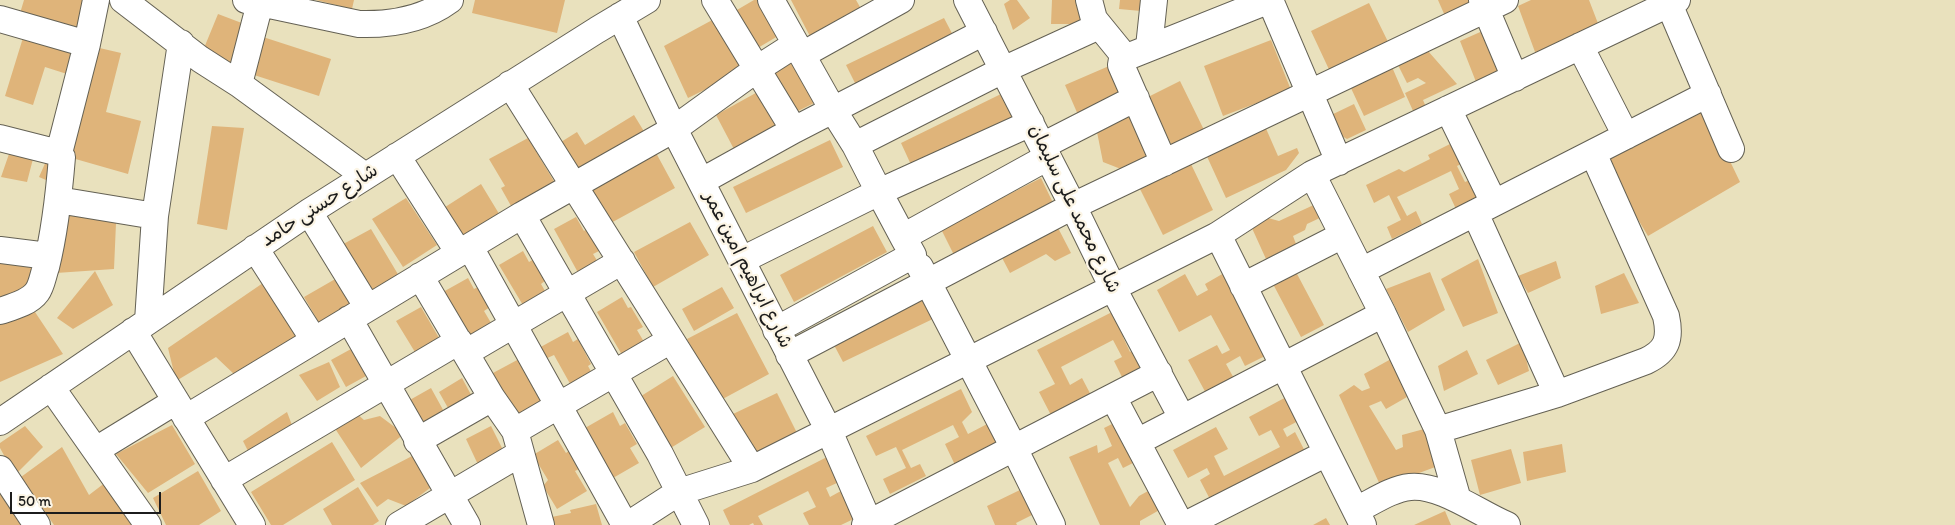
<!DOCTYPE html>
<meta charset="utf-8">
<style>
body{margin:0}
#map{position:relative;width:1955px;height:525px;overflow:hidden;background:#e9e1bd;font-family:Itim,sans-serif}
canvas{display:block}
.scale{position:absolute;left:10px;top:492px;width:151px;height:22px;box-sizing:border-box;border:2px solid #1c1c1c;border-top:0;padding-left:6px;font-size:15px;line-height:18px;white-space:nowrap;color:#1c1c1c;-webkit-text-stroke:4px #fcf5e5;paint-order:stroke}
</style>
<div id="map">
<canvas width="1955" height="525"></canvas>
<div class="scale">50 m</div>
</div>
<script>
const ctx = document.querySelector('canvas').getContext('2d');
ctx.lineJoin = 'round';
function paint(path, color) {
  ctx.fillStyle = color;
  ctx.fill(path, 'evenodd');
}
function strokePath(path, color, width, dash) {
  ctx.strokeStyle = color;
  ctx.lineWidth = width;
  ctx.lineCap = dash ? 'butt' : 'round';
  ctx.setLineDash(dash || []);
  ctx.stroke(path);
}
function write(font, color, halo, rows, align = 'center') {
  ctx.font = font + ' Itim,"Playpen Sans Arabic",sans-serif';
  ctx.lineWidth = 4.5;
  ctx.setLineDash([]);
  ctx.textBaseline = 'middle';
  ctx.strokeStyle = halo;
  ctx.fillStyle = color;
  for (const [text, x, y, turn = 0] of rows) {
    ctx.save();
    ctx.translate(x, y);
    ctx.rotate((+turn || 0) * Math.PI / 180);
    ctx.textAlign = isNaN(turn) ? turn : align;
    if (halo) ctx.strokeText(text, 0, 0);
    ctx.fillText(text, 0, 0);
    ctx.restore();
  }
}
paint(new Path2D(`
 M24,0H92L81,38L18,20Z
 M316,0H354L352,9Z
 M475,0H565L557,33L472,13Z
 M754,0H760L778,36L751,52L730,14Z
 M791,0H856L864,14L813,42Z
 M1010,0H1017L1030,18L1013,30L1004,4Z
 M1052,0H1086V24H1051Z
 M1120,0H1142L1141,11L1119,9Z
 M1438,0H1475L1445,16Z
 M1531,0H1589L1599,26L1538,60L1518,6Z
 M1369,3L1392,50L1333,78L1311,31Z
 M218,14L247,25L229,70L202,53Z
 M716,18L743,71L688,98L664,46Z
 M944,18L956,41L858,89L846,65Z
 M26,28L77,45L67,74L45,67L33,105L5,96Z
 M1487,29L1505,75L1478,87L1460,41Z
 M263,37L331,59L319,96L251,74Z
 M1271,40L1291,90L1223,116L1204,66Z
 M91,46L121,53L106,112L141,121L128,174L65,156Z
 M1428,51L1457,84L1423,100L1426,107L1414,113L1405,93L1426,83L1418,78L1407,83L1398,65Z
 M787,57L816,102L790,115L763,70Z
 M1116,63L1130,95L1079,117L1065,85Z
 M1392,67L1405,97L1364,116L1350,86Z
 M1180,81L1205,132L1173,148L1148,97Z
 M763,89L787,128L736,153L716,115Z
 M1001,94L1013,119L913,169L901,143Z
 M1354,104L1366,130L1347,139L1333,131L1327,117Z
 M1704,107L1740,182L1648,236L1625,198L1610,158Z
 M1132,114L1153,156L1126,171L1103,162L1097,132Z
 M634,115L648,138L582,177L561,142L577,132L585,145Z
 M1264,124L1278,156L1297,148L1299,153L1286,170L1226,198L1204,150Z
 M212,126L244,128L227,230L197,224Z
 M528,138L558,188L515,213L501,188L505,186L489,159Z
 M830,140L843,167L746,213L733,187Z
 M1456,141L1465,162L1457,166L1465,182L1477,177L1485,195L1456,209L1449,194L1459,189L1451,171L1397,197L1407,216L1416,211L1422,224L1392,239L1387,227L1401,220L1389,195L1374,203L1366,185L1399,169L1404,172L1430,159L1428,155Z
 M655,151L675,188L609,224L589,187Z
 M9,154L34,155L27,182L1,177Z
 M47,159L53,183L39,177Z
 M1191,164L1213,210L1163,235L1140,189Z
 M1041,178L1056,209L956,259L941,229Z
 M481,184L501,217L459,243L439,211Z
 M406,198L437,245L403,267L372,219Z
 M1318,203L1324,216L1307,224L1305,230L1293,236L1296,244L1266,259L1251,226L1268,218L1279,221Z
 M65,212L116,223L114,269L56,273Z
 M576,217L584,231L587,229L599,251L593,254L601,267L581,278L554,229Z
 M690,222L709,255L653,287L634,252Z
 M1056,224L1071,253L1055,261L1046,254L1010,273L1000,254Z
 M873,226L887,252L794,302L780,275Z
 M371,229L399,276L366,297L336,248Z
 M523,251L529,262L534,259L546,280L541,284L549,298L527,312L499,265Z
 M1478,259L1498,313L1463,327L1441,279Z
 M1556,261L1561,278L1528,293L1518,276Z
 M0,262L35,265L30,289L0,301Z
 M95,271L113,305L73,329L57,318Z
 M1296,272L1324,325L1301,337L1273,284Z
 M1430,272L1445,310L1408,332L1386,289Z
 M1224,273L1267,355L1245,366L1240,356L1226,364L1236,382L1208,397L1188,360L1217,345L1222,354L1230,350L1211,315L1179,332L1157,290L1185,274L1197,296L1208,290L1205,284Z
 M1624,273L1639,303L1601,314L1595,286Z
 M337,278L356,309L321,326L304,297Z
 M468,278L474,289L478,287L490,307L484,311L494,328L472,341L443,292Z
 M263,283L300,341L235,375L216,357L176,381L168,348Z
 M722,287L734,308L694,331L682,309Z
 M926,296L937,317L843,362L834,345Z
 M622,297L628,308L631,307L643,327L637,330L647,347L625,360L597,312Z
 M421,307L442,343L418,357L396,321Z
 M1120,308L1132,332L1123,337L1130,352L1140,347L1149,366L1123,379L1114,361L1122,357L1113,340L1061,367L1070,385L1082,378L1093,399L1053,419L1039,392L1055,384L1037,350Z
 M33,309L63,354L0,382V324Z
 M737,313L769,374L719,401L687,339Z
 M568,332L573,342L578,339L591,364L588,366L594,377L573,389L554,355L543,360L537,349Z
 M1522,342L1529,371L1498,385L1486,360Z
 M351,349L366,376L346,387L331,360Z
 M1467,350L1478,374L1444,391L1438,366Z
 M519,359L545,405L519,420L493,373Z
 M1391,359L1407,397L1386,409L1381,401L1369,406L1396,450L1403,447L1402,435L1424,429L1438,466L1381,487L1339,395L1354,385L1362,391L1370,388L1364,374Z
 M329,362L340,387L317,401L299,375Z
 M673,376L705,427L669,449L638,398Z
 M462,378L475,402L452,415L439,392Z
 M431,388L447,417L424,430L408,401Z
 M961,389L972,412L962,422L968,434L991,422L1001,442L955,465L945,444L959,437L953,425L902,450L911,468L920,464L926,476L890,494L883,479L906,468L896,447L876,456L866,436Z
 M777,393L799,437L753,459L733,414Z
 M1290,395L1302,419L1283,429L1287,437L1295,432L1309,459L1214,507L1200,480L1210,474L1207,468L1188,478L1173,450L1216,427L1228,449L1214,456L1224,476L1280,447L1271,430L1259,436L1249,417Z
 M354,411L364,420L380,416L404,434L361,468L334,427Z
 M287,412L295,433L252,459L243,441Z
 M613,412L620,426L625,423L637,444L630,448L639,463L613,478L585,428Z
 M1122,419L1141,459L1123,468L1118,458L1108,463L1130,507L1139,496L1168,480L1179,499L1140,521V525H1100L1069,457L1097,445L1098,453L1112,446L1104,428Z
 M172,425L195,464L148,493L116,454Z
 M25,426L43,447L15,475L0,448V443Z
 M491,426L507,458L481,471L466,439Z
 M558,440L566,453L570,450L581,468L575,471L587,491L557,509L543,486L548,480L533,455Z
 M332,442L355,480L283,525H271L251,492Z
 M1562,444L1566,472L1527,481L1523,452Z
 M62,447L89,495L106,482L133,525H54L21,477Z
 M1511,449L1521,483L1480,495L1471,460Z
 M416,454L434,485L406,506L388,499L377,507L360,483Z
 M827,457L839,482L826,488L830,497L848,487L862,515L841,525H809L803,513L816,507L808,491L758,516L763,525H754L753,523L749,525H730L723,510Z
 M198,471L221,511L199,525H166L153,498Z
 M358,487L379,521L373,525H332L323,509Z
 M1024,488L1036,513L1016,523L1017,525H995L987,506Z
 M0,494L21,525H0Z
 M596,504L602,525H548L547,518L571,513L570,510Z
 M1445,511L1451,525H1414Z
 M1326,518L1330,525H1313Z`), '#dfb47a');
const minor = new Path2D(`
 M123,0L200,59L239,84L365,176
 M246,0L359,24C392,25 423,20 450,0
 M715,0L794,130
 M771,0L833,110L855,145
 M967,0L1073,206L1113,288L1182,418
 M1089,0L1094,19L1125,57
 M1270,0L1339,162
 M1482,0L1515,78
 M1669,4L1731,149
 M620,16L674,129L829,431L870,525
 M0,19L87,44
 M1580,46L1626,136
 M1149,47L1154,0
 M802,55L901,0
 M239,84L260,3
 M510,84L752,469
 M1448,109L1494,203
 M0,138L59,153
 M1042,146L1136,98
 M397,156L459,253
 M1164,163L1121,65L1122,59L1270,0
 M1312,174L1383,314L1438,430L1458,500
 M702,181L794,130L984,32
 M58,200L155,216
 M309,212L368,308
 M1475,213L1557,394
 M522,215L660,454L696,525
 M1218,235L1363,525
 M903,237L879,192L1031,123
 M470,247L625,525
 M255,248L314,340
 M0,250L48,256
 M742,260L879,192L855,145L1003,70L1099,26
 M920,267L1014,448L1052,525
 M1361,271L1708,94
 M420,276L492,398L515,431L541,525
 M1243,286L1343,235
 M0,311C12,307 29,303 37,292C42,285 43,275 46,267C55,231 59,194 62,157L59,153L87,44L96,0
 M349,319L467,525
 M148,321L155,216L181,43
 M776,330L913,255L903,237L1048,157
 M133,331L252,525
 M467,352L622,261
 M789,355L1073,206L1505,0
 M51,387L148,525
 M1113,397L1181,525
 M186,418L522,215L674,129L757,69L796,44
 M0,422L309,212L597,30L647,0
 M1438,430L1557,394L1646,361C1667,351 1671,339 1666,316L1593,153
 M515,431L671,340
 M417,441L492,398
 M1137,442L1383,314
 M96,450L176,401
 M0,469L37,525
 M224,480L459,341
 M1356,510C1373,502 1391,489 1410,487C1441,484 1478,513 1507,525
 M399,525L521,453
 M628,525L679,492L752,469L1218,235L1312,174L1677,0
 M865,525L1159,373
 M1185,525L1327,453`);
strokePath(minor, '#646154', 28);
strokePath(minor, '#fff', 26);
write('19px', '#1c1c1c', '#fcf5e5', [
 ["شارع حسنى حامد",320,206,-33],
 ["شارع محمد على سليمان",1074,209,64],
 ["شارع ابراهيم امين عمر",747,270,63]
]);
</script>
